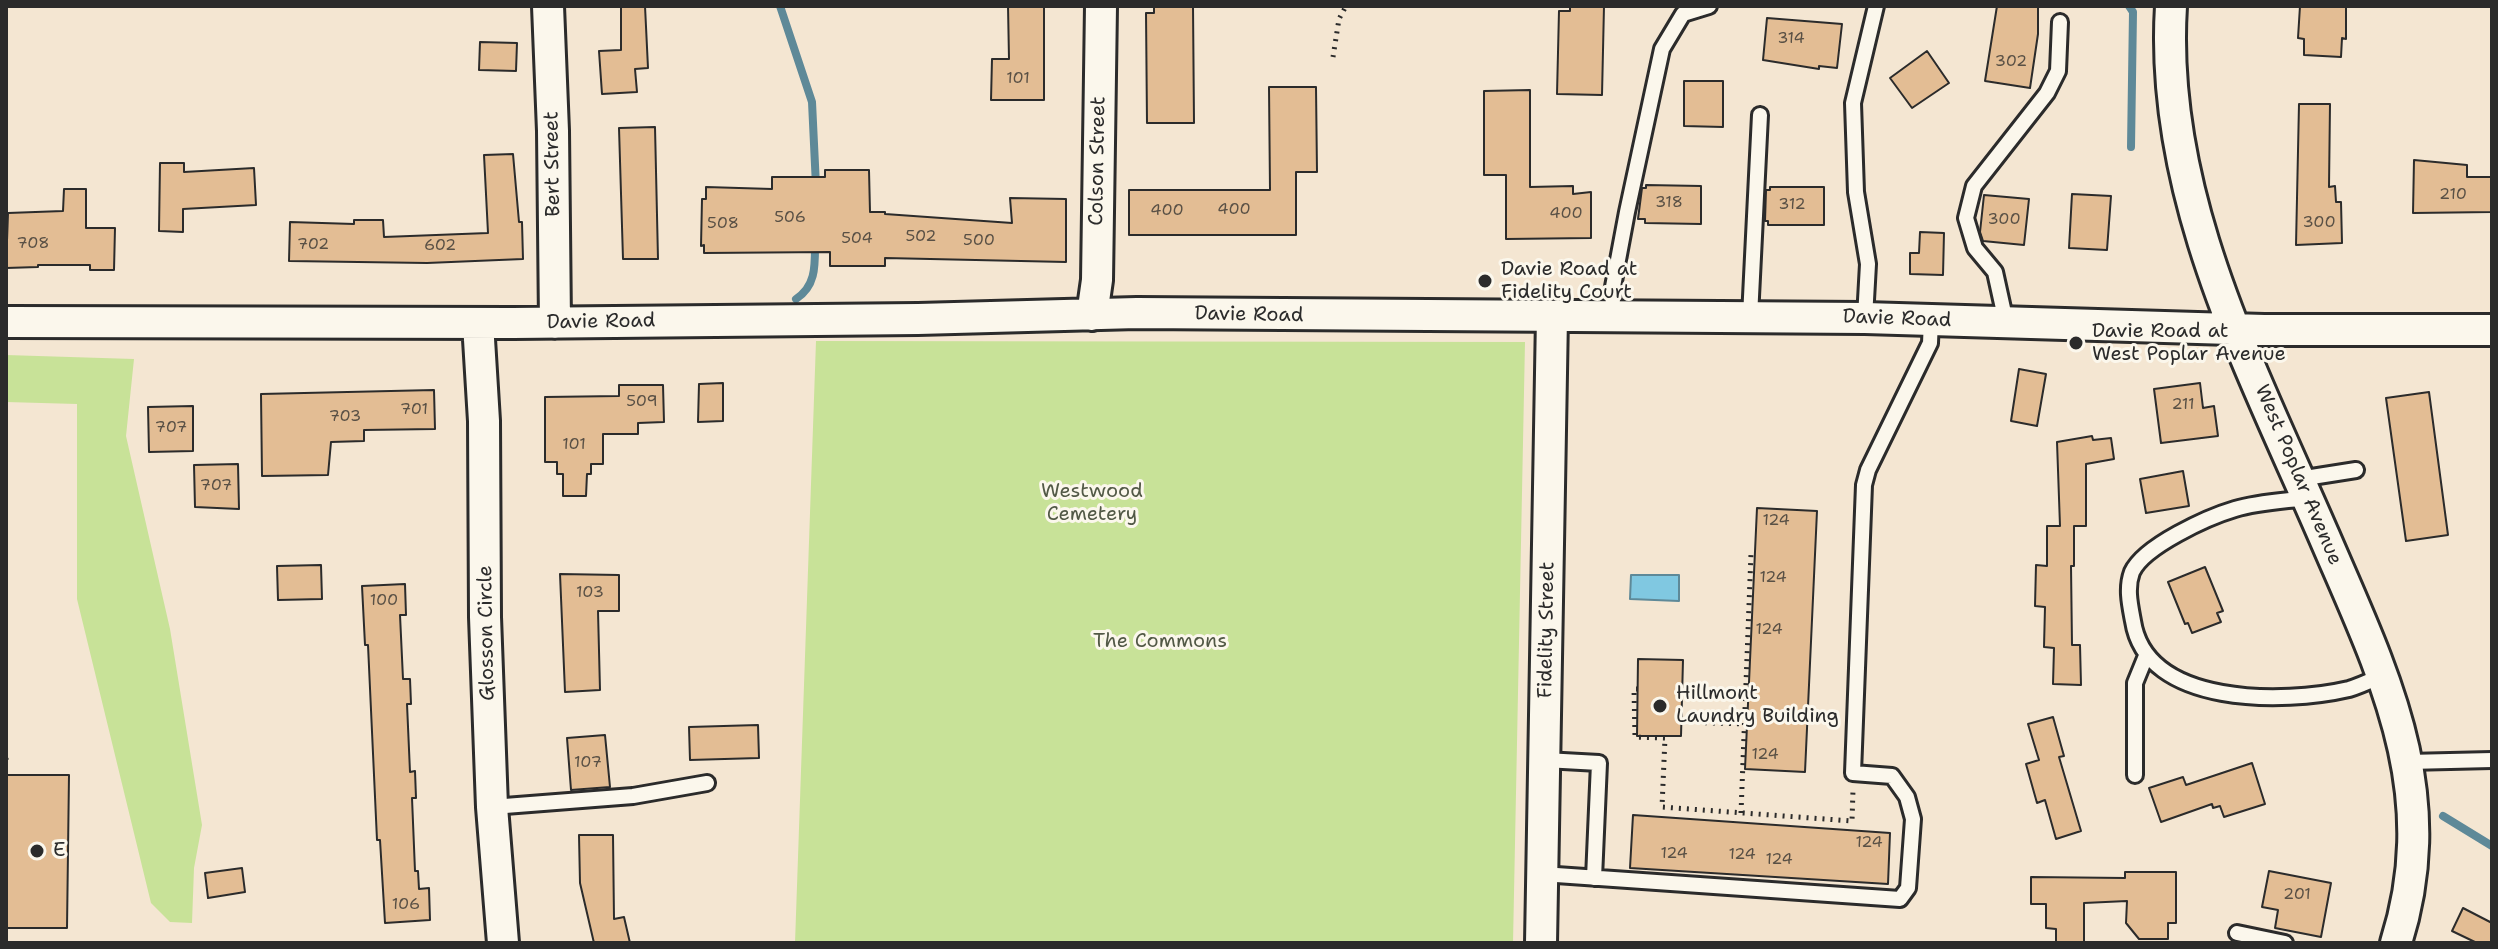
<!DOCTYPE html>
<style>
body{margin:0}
#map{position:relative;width:2498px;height:949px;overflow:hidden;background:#f4e6d2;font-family:"Shantell Sans",sans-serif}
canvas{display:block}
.frame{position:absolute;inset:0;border:8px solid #2b2b2b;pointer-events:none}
</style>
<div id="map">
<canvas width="2498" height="949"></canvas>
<div class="frame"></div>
</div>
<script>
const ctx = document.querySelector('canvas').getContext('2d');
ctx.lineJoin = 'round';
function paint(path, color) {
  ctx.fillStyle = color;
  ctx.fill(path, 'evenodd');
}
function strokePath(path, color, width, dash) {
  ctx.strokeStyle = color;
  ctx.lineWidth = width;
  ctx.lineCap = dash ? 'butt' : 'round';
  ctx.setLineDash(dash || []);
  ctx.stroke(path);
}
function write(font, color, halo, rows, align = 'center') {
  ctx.font = font + ' "Shantell Sans",sans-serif';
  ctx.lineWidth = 6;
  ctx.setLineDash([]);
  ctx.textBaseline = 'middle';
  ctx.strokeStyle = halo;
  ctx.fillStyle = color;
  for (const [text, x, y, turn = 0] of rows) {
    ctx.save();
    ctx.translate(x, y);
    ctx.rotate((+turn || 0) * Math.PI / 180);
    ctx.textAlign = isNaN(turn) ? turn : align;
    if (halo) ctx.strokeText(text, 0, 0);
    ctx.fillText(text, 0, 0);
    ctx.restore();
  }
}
paint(new Path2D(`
 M816,341L1525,342L1513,943H795Z
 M6,355L134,359L126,436L170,629L202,825L194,868L192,923L170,922L151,903L77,599V404L6,402Z`), '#c8e298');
const water = new Path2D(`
 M1631,575H1679V601L1630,599Z`);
paint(water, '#80c8e1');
strokePath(water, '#5e8998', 2);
strokePath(new Path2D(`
 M780,6L812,102L816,186
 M2129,6L2133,12L2131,147
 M796,299C816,286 815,266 815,243
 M2443,816L2492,846`), '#5e8998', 8);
const building = new Path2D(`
 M621,6H645L648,68L635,69L637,92L602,94L599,51L621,50Z
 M1008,6H1044V100H991L992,59H1009Z
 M1154,6H1193L1194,123H1147L1146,13H1154Z
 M1570,6H1604L1602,95L1557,94L1559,11H1570Z
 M1997,6H2038V34L2030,88L1985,81Z
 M2300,6H2346V39L2342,38L2341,57L2304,55V39L2298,38Z
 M1767,18L1842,24L1837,68L1819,66V69L1763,60Z
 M480,42L517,43L516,71L479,70Z
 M1927,51L1949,83L1912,108L1890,78Z
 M1684,81H1723V127L1684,126Z
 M1269,87H1316L1317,172H1296V235H1129V190H1270Z
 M1530,90V187L1573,186V194L1591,192V238L1506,239V175H1484V91Z
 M2299,104H2330L2329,187L2335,186L2336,202H2341L2342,243L2296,245Z
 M655,127L658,259H623L619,128Z
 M513,154L519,222H522L523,259L427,263L289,261L290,222L354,224V220H383L384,237L488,233L484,155Z
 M2414,160L2467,165V177H2492V212L2413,213Z
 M160,163H184V172L254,168L256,205L183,209V232L159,231Z
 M825,170H869L870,212H885V214L1012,223L1010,198L1066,199V262L885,258V266H830V252L704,253V245L701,246L702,199H706V187L772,189V177H825Z
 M1646,185L1701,186V224L1645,223V219H1638L1642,188H1646Z
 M1770,187H1824V225H1768V221H1765L1766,190H1770Z
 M64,189H86V228H115L114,270H90V265H38V267L6,268L8,213L63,211Z
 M2072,194L2111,196L2107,250L2069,248Z
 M1984,195L2029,199L2024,245L1983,241L1980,232Z
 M1920,232L1944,233L1943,275L1910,274V253H1919Z
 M2019,369L2046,374L2037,426L2011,421Z
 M723,383V421L698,422L699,384Z
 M2200,383L2203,408L2214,406L2218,436L2161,443L2154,389Z
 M619,385H663L664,422L638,423V434H603V464H591V474H587L586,496H563V474H557V462H545V397L619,396Z
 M434,390L435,429L364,430V441L331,442L328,475L262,476L261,394Z
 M2429,392L2448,535L2406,541L2386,398Z
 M193,406V451L149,452L148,407Z
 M2092,436L2093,440L2111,438L2114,459L2086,464V526H2074V566H2071L2072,645H2080L2081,685L2053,684L2054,648L2044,647L2045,607L2035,606L2036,565L2047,566V526H2060L2057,442Z
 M238,464L239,509L195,507L194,465Z
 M2183,471L2189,506L2146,513L2140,479Z
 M1757,508L1817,511L1805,772L1745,769Z
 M321,565L322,599L278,600L277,566Z
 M2205,567L2223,611L2217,613L2221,622L2192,633L2188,623L2185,624L2168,582Z
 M560,574L619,575V611H598L600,690L565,692Z
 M405,584L406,615H400L403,679H410L411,704H407L410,772L415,771L416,798H412L415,871H418L419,889L429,888L430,920L385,923L380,840H377L368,645H365L362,586Z
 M1638,659L1683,660L1681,736H1637Z
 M2053,717L2064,756L2059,757L2081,831L2056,839L2045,800L2037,803L2026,764L2039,760L2028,724Z
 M758,725L759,758L690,760L689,727Z
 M605,735L610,787L571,790L567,738Z
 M2252,763L2265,804L2224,817L2220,806L2213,808L2212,804L2161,822L2149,788L2183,777L2186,785Z
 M6,775H69L67,928H6Z
 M1633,815L1890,833L1888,884L1630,868Z
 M579,835H613L614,919L624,917L630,943H594L580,883Z
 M242,868L245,892L208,898L205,873Z
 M2269,871L2331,883L2321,937L2275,928L2278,910L2262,907Z
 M2125,872H2176V923H2168V939H2139L2126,923L2127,901L2084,903V943H2056V929L2046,928V904H2031V877L2125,878Z
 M2463,908L2492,923V943H2477L2452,931Z`);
paint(building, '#e3bd94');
strokePath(building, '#2b2b2b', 2);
const lane = new Path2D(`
 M1614,317L1612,292L1627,212L1662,49L1683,14L1709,6
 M1750,317L1760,115
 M1865,318L1868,264L1856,192L1853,103L1876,6
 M2006,322L1995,272L1975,248L1966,218L1974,186L2047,93L2058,71L2060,22
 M2299,479L2356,470
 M2307,498C2284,501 2258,502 2235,509C2208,517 2144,546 2132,572C2126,588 2130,605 2133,621C2146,707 2285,704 2349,689C2360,686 2372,680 2383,675
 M1545,760L1599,763L1594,878
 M2408,762L2492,760
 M2135,775V683L2146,656
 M492,807L633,796L707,783
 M1542,874L1900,899L1908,888L1913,819L1907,797L1892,776L1853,773L1864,485L1868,470L1930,343L1931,320
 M2237,933L2285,943`);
const street = new Path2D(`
 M548,6L553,131L555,323
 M2171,6C2159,196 2251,367 2324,536C2383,673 2444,791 2396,943
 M1092,315L1097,280L1101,6
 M6,322L513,323L918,319L1137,313L1865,318L2264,330H2492
 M478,323L484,421L485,617L492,807L503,943
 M1541,943L1552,316`);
strokePath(lane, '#2b2b2b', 20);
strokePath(street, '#2b2b2b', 36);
strokePath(new Path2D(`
 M1333,57L1339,19L1346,6
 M1638,689H1634L1635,737L1665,738L1662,807L1852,821L1853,790
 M1681,722L1744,724
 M6,758L10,756
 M1741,813L1751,554H1755`), '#2b2b2b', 5, [2, 6]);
strokePath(lane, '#fbf7ec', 14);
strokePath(street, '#fbf7ec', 30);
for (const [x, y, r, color] of [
 [1485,281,8,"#2b2b2b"],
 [2076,343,8,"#2b2b2b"],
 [1660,706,8,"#2b2b2b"],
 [37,851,8,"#2b2b2b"]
]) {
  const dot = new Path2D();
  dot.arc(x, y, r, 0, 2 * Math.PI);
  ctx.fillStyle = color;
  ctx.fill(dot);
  strokePath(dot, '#fbf7ec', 3);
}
write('16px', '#595045', null, [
 ["314",1791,39],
 ["302",2011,62],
 ["101",1018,79],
 ["210",2453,195],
 ["318",1669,203],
 ["312",1792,205],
 ["400",1234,210],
 ["400",1167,211],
 ["400",1566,214],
 ["506",790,218],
 ["300",2004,220],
 ["300",2319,223],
 ["508",723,224],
 ["502",921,237],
 ["504",857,239],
 ["500",979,241],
 ["708",33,244],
 ["702",313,245],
 ["602",440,246],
 ["509",642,402],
 ["211",2183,405],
 ["701",414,410],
 ["703",345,417],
 ["707",171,428],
 ["101",574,445],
 ["707",216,486],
 ["124",1776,521],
 ["124",1773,578],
 ["103",590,593],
 ["100",384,601],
 ["124",1769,630],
 ["124",1765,755],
 ["107",588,763],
 ["124",1869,843],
 ["124",1674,854],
 ["124",1742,855],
 ["124",1779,860],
 ["201",2297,895],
 ["106",406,905]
]);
write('20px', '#2b2b2b', '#fbf7ec', [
 ["Colson Street",1098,161,-89],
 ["Bert Street",553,164,-91],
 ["Davie Road",1249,315,1],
 ["Davie Road",1897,319,2],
 ["Davie Road",601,322,-1],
 ["West Poplar Avenue",2298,475,67],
 ["Fidelity Street",1547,630,-89],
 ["Glosson Circle",487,633,-91]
]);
write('20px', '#2b2b2b', '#fbf7ec', [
 ["Davie Road at",1501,270],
 ["Fidelity Court",1501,293],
 ["Davie Road at",2092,332],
 ["West Poplar Avenue",2092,355],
 ["Hillmont",1676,694],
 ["Laundry Building",1676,717],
 ["E",53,851]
], 'left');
write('20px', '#525946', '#fbf7ec', [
 ["Westwood",1092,492],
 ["Cemetery",1092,515],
 ["The Commons",1160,642]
]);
</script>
